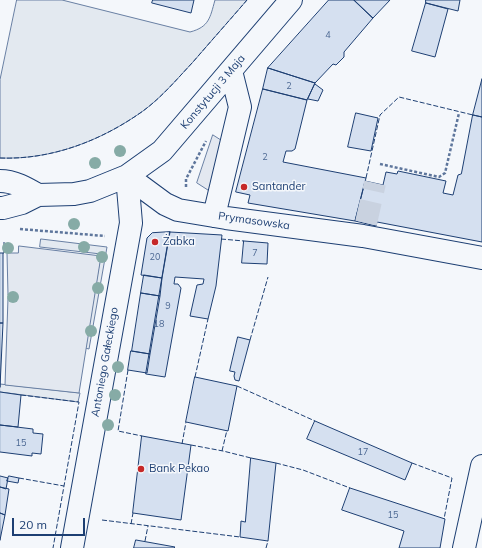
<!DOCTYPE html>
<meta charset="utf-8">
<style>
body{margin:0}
#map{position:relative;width:482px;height:548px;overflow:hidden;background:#f4f7fb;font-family:Mulish,sans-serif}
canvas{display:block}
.scale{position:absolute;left:12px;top:518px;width:73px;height:18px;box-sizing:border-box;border:2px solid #1d3f73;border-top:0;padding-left:5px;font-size:12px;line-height:14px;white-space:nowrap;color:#1d3f73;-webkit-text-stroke:3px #f4f7fb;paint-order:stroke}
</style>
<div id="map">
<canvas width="482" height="548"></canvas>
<div class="scale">20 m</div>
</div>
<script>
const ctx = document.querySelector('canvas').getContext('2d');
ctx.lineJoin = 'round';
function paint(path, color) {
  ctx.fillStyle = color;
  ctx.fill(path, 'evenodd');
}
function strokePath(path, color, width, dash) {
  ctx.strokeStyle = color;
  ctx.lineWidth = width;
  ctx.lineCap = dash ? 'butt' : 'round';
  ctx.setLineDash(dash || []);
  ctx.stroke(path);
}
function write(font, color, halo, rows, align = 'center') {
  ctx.font = font + ' Mulish,sans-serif';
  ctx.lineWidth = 3;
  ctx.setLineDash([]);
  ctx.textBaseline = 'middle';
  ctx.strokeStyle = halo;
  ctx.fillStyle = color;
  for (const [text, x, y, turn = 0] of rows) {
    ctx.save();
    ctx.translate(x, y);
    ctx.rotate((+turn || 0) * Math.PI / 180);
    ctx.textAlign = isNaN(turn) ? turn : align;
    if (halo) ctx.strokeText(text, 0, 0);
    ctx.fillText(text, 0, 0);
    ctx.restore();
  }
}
const green = new Path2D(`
 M17,0H62L190,32C209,27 210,18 215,0H247C229,21 211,41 193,62C177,79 162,97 143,111C101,141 51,160 0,158V80Z
 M41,239L107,247L89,349L85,348L101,254L40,247Z
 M0,384L80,393L78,402L0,392Z`);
paint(green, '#e3e9f0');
strokePath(green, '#687fa3', 1);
const parking = new Path2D(`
 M213,135L224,142L211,192L197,183Z
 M19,246L101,256L79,393L5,385L8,298L15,299V296L8,295L7,253H18Z`);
paint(parking, '#e3e8f0');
strokePath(parking, '#687fa3', 1);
const building = new Path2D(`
 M153,0H194L191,13L152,3Z
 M329,0H354L373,18L344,52V57L336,65L333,64L315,83L268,68Z
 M354,0H390L373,18Z
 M426,0H460L458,11L426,3Z
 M426,3L448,9L435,57L412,51Z
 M268,68L315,83L307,100L263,89Z
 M482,79V117L473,115Z
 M315,84L323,90L318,101L308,99Z
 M263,89L307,100L295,149L292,151H286L283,162L366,178L355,221L248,203L250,195L236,192Z
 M356,113L378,118L371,151L348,147Z
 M473,115L482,117V242L377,222L376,226L355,221L365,181L383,185L386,172L397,174L398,171L446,181L443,193L453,195L458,175L461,174Z
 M170,232L162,278L141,275L147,238L152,233Z
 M170,232L222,235L216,286L208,319L190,316L197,285L203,284L204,279L175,277L174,284H178L181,288L165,377L146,374Z
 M244,241L268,243L267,264L242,263Z
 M0,253H3V323H0Z
 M144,275L162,278L160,296L141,293Z
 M141,293L160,296L150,354L132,351Z
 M0,323H3L0,387Z
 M238,337L250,340L239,381L235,380L234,376L235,372L230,371Z
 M131,351L150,354L147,373L128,370Z
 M195,377L237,386L228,431L186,422Z
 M0,392L21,395L18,427L0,425Z
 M315,421L412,463L405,480L307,439Z
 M0,425L33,429V433L43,434L41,454L32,453V456L0,452Z
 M142,436L191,445L181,520L133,513Z
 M251,458L276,463L268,541L240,537L241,521L245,522Z
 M0,476L8,478L6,489L0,487Z
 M9,476L19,478L18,483L7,481Z
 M0,487L9,489L5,515L0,513Z
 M350,488L445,519L440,548H399L404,531L342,510Z
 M0,513L5,515L0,540Z
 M136,540L175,547L174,548H134Z`);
paint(building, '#d5e0f0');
strokePath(building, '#1d3f73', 1);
strokePath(new Path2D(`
 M366,223L375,183`), '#c9d2e0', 22, [22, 11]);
const minor = new Path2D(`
 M127,176L165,204L178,210L226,218L363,236L482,258
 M0,181C14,181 26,188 38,195
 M0,208H3L22,203L38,195L74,194L90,191L127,176L162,151L291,0
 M214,216L240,107L231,71
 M72,548L131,223L127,176
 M464,548L482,466`);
strokePath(minor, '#1d3f73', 24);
strokePath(new Path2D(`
 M380,164L439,177L445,173L459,113
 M186,187V179L206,141
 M20,229L105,236`), '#5e769c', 2.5, [3, 2]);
strokePath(minor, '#f4f7fb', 22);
strokePath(new Path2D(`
 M0,158C51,160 101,141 143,111C162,97 177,79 193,62C211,41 229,21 247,0
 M366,178L380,115L399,97L473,115
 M221,239L244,241
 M3,253H4V240
 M250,340L268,277
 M128,370L118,431L142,436
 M195,377L208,319
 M237,386L315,421
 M21,395L79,402L64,486
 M182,444L186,422
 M191,445L223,451L251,458
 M222,451L227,430
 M276,463L303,470L350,488
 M412,463L452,478L444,519
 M19,478L64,486L53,548
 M102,520L240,537
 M131,524L133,513
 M145,541L148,526
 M266,548L268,541`), '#1d3f73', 1, [5, 2]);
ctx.fillStyle = '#86aba6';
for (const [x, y] of [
 [120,151],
 [95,163],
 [74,224],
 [84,247],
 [8,248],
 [102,257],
 [98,288],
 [13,297],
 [91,331],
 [118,367],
 [115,395],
 [108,425]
]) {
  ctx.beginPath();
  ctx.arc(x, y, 6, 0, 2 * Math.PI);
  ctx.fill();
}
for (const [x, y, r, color] of [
 [244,187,4,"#c62828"],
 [155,242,4,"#c62828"],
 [141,469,4,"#c62828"]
]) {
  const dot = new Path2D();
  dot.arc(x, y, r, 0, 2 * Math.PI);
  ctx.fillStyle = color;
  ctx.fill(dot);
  strokePath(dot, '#f4f7fb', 1.5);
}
write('9px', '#4b6792', null, [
 ["4",328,35],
 ["2",289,86],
 ["2",265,157],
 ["7",255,253],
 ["20",155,257],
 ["9",168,306],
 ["18",159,324],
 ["15",21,443],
 ["17",363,452],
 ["15",393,515]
]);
write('11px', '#1d3f73', '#f4f7fb', [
 ["Konstytucji 3 Maja",213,92,-50],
 ["Prymasowska",254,221,8],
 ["Antoniego Gałeckiego",105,362,-80]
]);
write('11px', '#1d3f73', '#f4f7fb', [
 ["Santander",252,187],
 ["Żabka",163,242],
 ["Bank Pekao",149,469]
], 'left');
</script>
